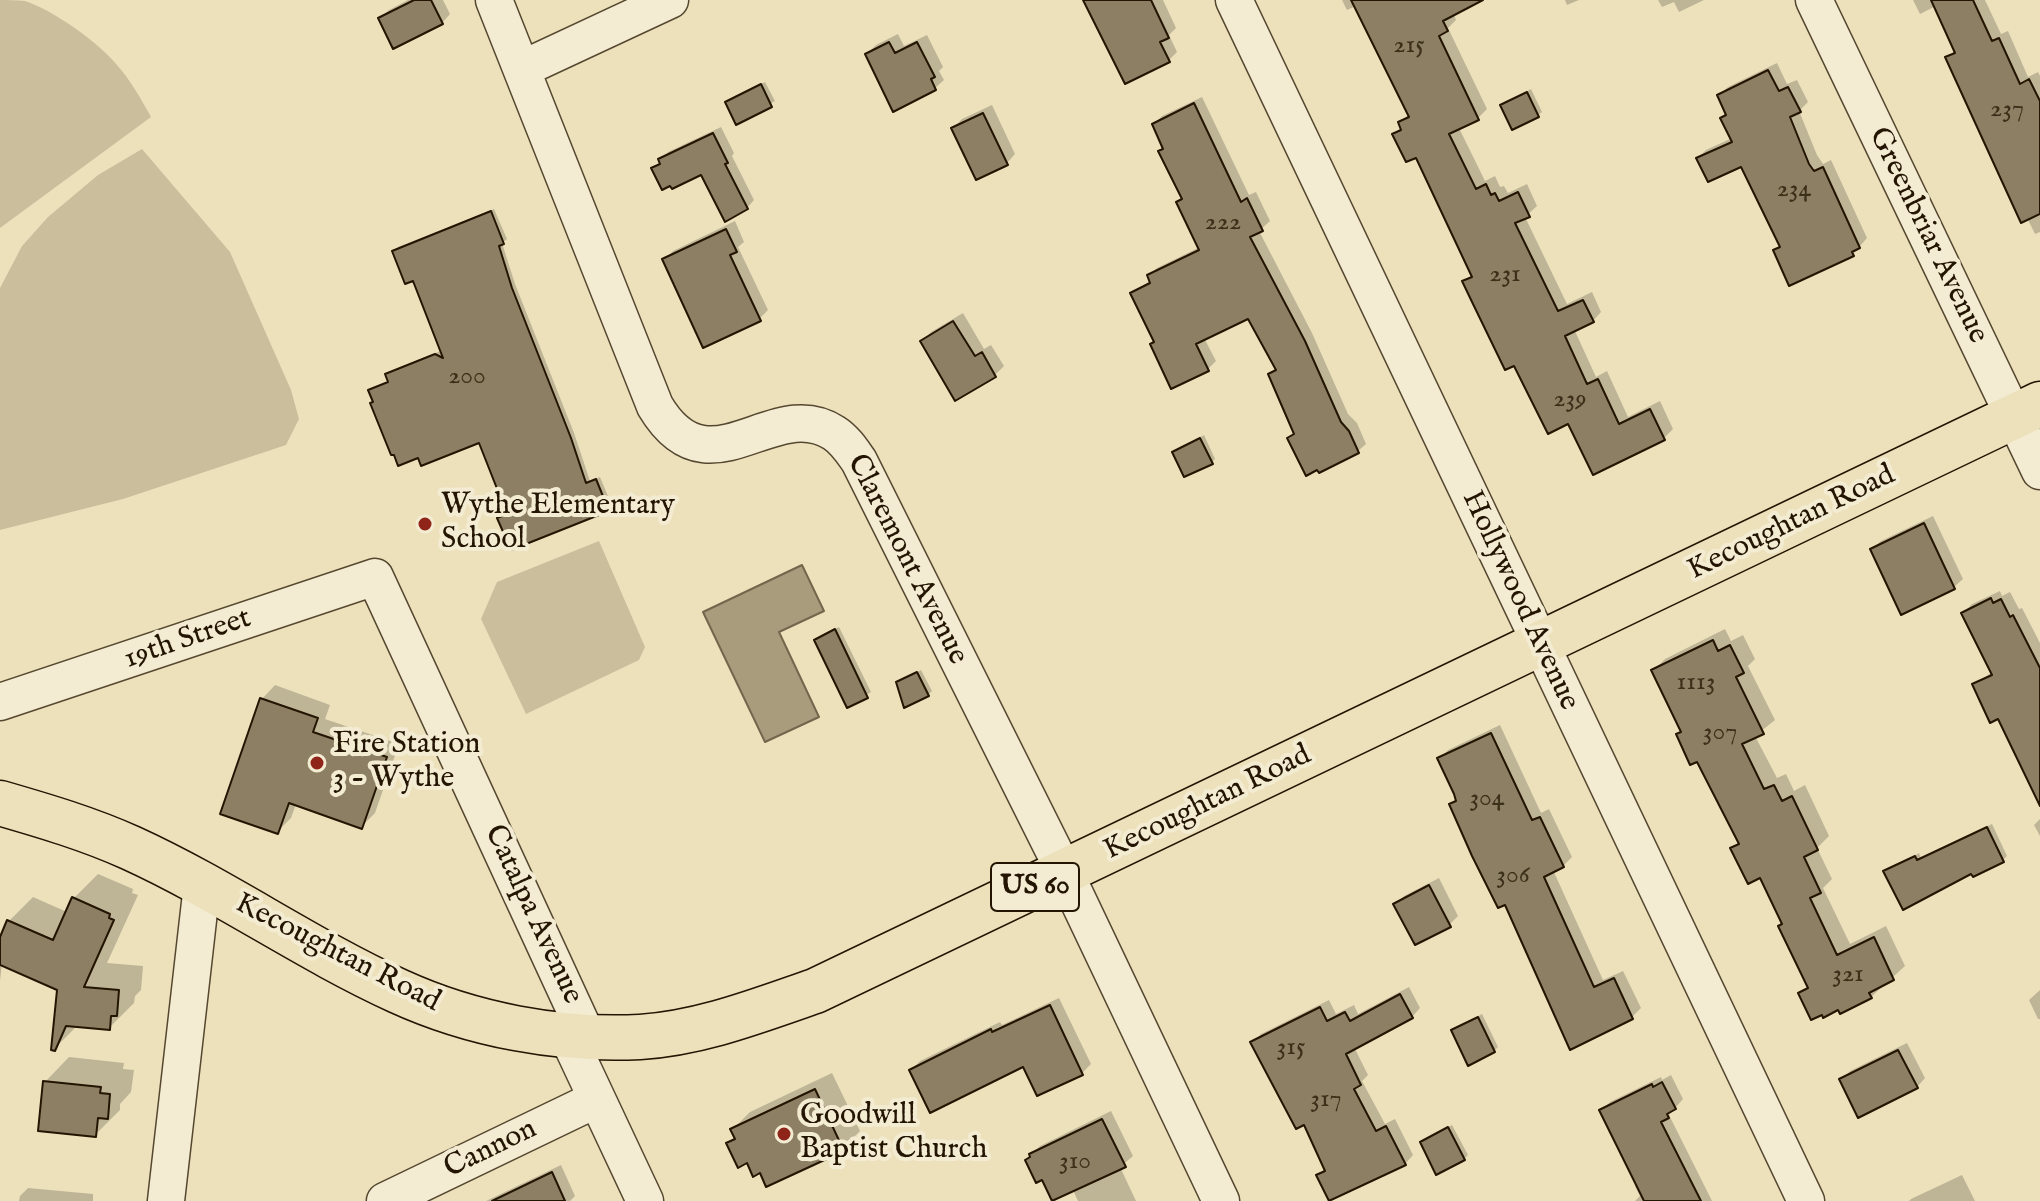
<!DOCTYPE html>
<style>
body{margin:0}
canvas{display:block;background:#ede1bc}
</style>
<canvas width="2040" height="1201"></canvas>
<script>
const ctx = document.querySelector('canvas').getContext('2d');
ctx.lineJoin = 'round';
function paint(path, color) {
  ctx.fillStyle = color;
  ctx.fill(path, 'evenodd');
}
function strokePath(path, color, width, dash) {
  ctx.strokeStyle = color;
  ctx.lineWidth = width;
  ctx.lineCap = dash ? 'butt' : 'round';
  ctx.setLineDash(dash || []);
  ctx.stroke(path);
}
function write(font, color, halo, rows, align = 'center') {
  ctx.font = font + ' "IM FELL English",serif';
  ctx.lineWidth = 8;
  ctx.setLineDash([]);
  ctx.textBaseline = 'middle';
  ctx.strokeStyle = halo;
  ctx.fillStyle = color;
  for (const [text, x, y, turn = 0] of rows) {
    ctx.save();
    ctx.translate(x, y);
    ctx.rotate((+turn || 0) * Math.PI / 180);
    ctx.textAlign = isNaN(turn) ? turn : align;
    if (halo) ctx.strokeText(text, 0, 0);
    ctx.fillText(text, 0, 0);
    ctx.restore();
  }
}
paint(new Path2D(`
 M0,0C8,0 17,0 25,1C53,10 98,42 117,65C131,81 141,99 151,117L0,228Z
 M142,149L230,252L291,390L299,419L286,445L123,499L0,530V288L22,246L48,217L98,175Z
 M599,541L645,647L639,660L526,714L481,619L497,582Z`), '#cbbe9c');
const water = new Path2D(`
 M802,565L824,611L779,632L819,717L765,742L703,612Z`);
paint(water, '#a89c7d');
strokePath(water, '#73664c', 2);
paint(new Path2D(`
 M408,0H443L450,14L442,23L380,18L389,10Z
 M1085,0H1163L1176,28L1169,35L1177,52L1169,60L1126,81Z
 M1342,0H1448L1456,20L1448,28L1487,109L1478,118L1459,128L1485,181L1495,176L1500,187L1504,186L1508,193L1527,184L1537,206L1525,217L1567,304L1592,292L1601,312L1593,321L1574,329L1596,377L1607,371L1628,417L1660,401L1673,429L1664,438L1594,473L1569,422L1515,363L1465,281L1473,274L1417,155L1395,134L1402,127L1400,123L1409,114L1356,6L1347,10Z
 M1565,0H1579L1567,5Z
 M1658,0H1704L1679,12L1674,2L1662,7Z
 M1913,0H1985L2001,34L2008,31L2028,77L2038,72L2040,76V232L2035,234L1948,58L1956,49L1936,6L1920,14Z
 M898,34L904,46L927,35L943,67L939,71L944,80L935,88L867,54L876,45Z
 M1777,63L1787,84L1797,80L1808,102L1799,111L1817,155L1823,164L1831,160L1867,238L1853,254L1775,251L1781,245L1742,164L1698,158L1706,150L1732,138L1723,118L1728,113L1719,95L1728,87Z
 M765,82L775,101L737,122L727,102Z
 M1531,89L1542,112L1538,115L1502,105Z
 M1202,97L1249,195L1256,192L1270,221L1259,231L1312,333L1348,414L1357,423L1366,444L1358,451L1290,438L1295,432L1270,375L1277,368L1249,316L1204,338L1216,361L1208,369L1156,341L1132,293L1151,280L1149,276L1157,268L1200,247L1178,202L1183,197L1161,151L1165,147L1154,124L1162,116Z
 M992,105L1015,154L1007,163L953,128L962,119Z
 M721,127L734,153L732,156L754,200L747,208L702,173L654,169L668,152Z
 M494,209L507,239L502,243L515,284L574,433L590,481L600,477L612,506L608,510L500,518L509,512L480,441L375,401L371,390L390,381L387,375L391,371L443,350L415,278L394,251L398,247Z
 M735,221L744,242L738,247L768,310L759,319L664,260L673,251Z
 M963,313L984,349L991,345L1004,366L995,375L955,399L922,341L931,332Z
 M1204,435L1215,459L1211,463L1174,452Z
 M1933,516L1963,579L1954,587L1872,549L1881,541Z
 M2000,591L2002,596L2010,592L2019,609L2022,608L2040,643V781L1999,716L1974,685L1992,672L1963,613L1972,604Z
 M839,627L871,692L848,706L816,640Z
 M1725,629L1731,641L1743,635L1755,659L1748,666L1775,720L1755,736L1777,778L1786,774L1794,791L1805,785L1829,836L1817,848L1832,879L1823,888L1850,944L1886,926L1905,966L1871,997L1839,1007L1801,994L1809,985L1784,922L1761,875L1733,849L1740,841L1653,671L1665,659Z
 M921,670L932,691L928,695L898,683Z
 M275,685L330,705L325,719L399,744L375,813L362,826L296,804L291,818L277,832L262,699Z
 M1500,725L1541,813L1549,809L1572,857L1563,866L1553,870L1603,980L1623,971L1641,1008L1632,1017L1571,1047L1506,902L1451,804L1457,798L1440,759L1448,750Z
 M2040,819V836L2034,825Z
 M1992,824L2007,856L2003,860L1972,871L1886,872L1919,853L1921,858Z
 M98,874L133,889L132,893L138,895L107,963L143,966L141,990L135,996L134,1003L109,1028L78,1025L54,1049L59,989L2,963L0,981V941L9,921L33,897L67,912L74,898Z
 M1439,878L1458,916L1449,925L1396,904L1404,896Z
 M1409,987L1420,1008L1412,1017L1354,1047L1368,1075L1362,1081L1385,1124L1395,1119L1413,1155L1405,1164L1319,1176L1326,1168L1305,1123L1253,1043L1261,1034L1329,1000L1336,1014L1354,1005L1358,1014Z
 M2040,990V1019H2038L2029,1000Z
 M1059,998L1091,1064L1082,1073L1024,1065L911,1070L920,1061L1000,1022L1002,1025Z
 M1482,1014L1498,1047L1494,1051L1453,1030Z
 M1907,1043L1925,1078L1917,1087L1842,1080L1850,1071Z
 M69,1057L124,1063L123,1069L134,1070L131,1092L120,1104V1110L95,1135L45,1082Z
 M832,1073L860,1131L842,1149L761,1171L728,1144L736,1136L733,1129L750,1112Z
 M1671,1075L1683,1099L1669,1115L1712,1201H1635L1640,1196L1635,1186L1638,1184L1601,1111L1610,1102L1661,1077L1662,1080Z
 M1111,1111L1133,1156L1120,1167L1136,1201H1078L1073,1190L1032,1154L1040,1146Z
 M1452,1125L1468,1155L1464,1159L1422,1142Z
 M561,1165L575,1196L570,1201H486Z
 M1962,1175L1975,1201H1909L1911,1199Z
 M28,1188L93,1194V1201H19L20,1196Z`), '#0003');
const building = new Path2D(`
 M414,0H431L443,24L393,49L378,18Z
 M1083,0H1151L1169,38L1160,42L1170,62L1125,84Z
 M1351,0H1483L1443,21L1448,31L1439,36L1479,120L1449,134L1476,189L1486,184L1491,195L1495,193L1499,201L1518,192L1530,217L1515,223L1558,311L1583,300L1594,322L1565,336L1587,384L1598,379L1619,424L1650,409L1665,440L1593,475L1568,424L1548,434L1514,366L1505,370L1473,304L1462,281L1472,277L1416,158L1406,162L1392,134L1401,130L1398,122L1409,117Z
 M1931,0H1973L1992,41L1999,38L2020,84L2029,79L2040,101V214L2021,223L1945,57L1955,53Z
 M889,42L895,53L917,42L935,77L931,79L936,90L893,112L865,54Z
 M1768,70L1779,91L1788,87L1801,112L1790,117L1809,164L1814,171L1823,167L1860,248L1852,252L1854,256L1789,286L1773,250L1780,247L1741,167L1708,182L1696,158L1732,142L1720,118L1726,115L1717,95Z
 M761,84L772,107L736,125L725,102Z
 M1527,92L1539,117L1512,130L1500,105Z
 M1194,103L1241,202L1247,198L1263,231L1250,237L1305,341L1341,422L1349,431L1359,453L1319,473L1317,470L1306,476L1287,438L1294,434L1268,374L1276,370L1248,319L1196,344L1209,371L1171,389L1150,344L1154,342L1130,293L1150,283L1147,275L1199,250L1176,202L1182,199L1158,151L1163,149L1152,124Z
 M983,113L1008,165L976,180L951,128Z
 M713,133L728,163L725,164L748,209L725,222L701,175L672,189L670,186L662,190L651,168L660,164L658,159Z
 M491,211L504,244L499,246L512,288L571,438L586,483L596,479L609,511L511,550L497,518L507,514L479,443L421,466L418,458L398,466L394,455H391L370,403L373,402L368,390L388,382L385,374L435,354L443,358L413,281L405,284L392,251Z
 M726,229L737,252L730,255L761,321L703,348L662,259Z
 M953,321L975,356L982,352L996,377L955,401L920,341Z
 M1200,438L1213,464L1184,477L1172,452Z
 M1924,523L1955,589L1901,615L1870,549Z
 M1991,598L1993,603L2001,599L2010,617L2013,615L2040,668V806L1998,719L1990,723L1972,684L1992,675L1961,613Z
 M835,629L868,698L847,708L814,640Z
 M1713,640L1718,651L1730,645L1744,673L1736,677L1764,734L1742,744L1764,789L1774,785L1782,801L1792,796L1818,850L1804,857L1821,893L1810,898L1837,955L1874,937L1894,980L1869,993L1872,998L1840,1014L1838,1010L1823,1018L1822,1015L1811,1020L1798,993L1808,988L1778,926L1782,924L1760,878L1748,884L1730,848L1739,844L1697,762L1690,765L1676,734L1681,732L1651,670Z
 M917,672L929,696L904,708L896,682Z
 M260,698L318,718L313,732L387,757L362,829L289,803L278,834L220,814Z
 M1491,733L1532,820L1540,817L1564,867L1544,877L1594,987L1614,978L1633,1019L1570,1050L1505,905L1498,908L1472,856L1449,804L1456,801L1454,794L1437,758Z
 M1987,827L2004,862L1973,877L1971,874L1903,910L1883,871L1915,856L1917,860Z
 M1429,885L1451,927L1415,945L1393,904Z
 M72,897L110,914L109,918L114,920L84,987L119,990L117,1016H111L110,1030L66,1026L55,1051L51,1050L57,990L0,965V937L7,920L53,940Z
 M1400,994L1413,1018L1346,1054L1361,1085L1354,1089L1376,1131L1386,1126L1406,1165L1329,1201L1316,1175L1325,1171L1304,1125L1296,1129L1250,1042L1320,1007L1327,1021L1345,1012L1350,1021Z
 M1050,1005L1083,1075L1037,1096L1023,1067L930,1113L909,1070L991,1029L992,1032Z
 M1478,1017L1495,1052L1468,1066L1451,1030Z
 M1898,1050L1918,1088L1858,1118L1839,1079Z
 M43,1081L101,1087L100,1093L110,1094L108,1119L98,1118L96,1137L38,1131Z
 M1662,1082L1676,1109L1667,1114L1669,1118L1661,1122L1701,1201H1644L1599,1110L1652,1084L1653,1087Z
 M815,1089L844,1151L766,1187L760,1173L753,1177L747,1163L738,1168L726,1143L735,1139L730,1129Z
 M1102,1119L1126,1167L1052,1201L1042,1180L1036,1183L1025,1160L1030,1157L1029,1154Z
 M1448,1127L1465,1160L1436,1175L1420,1142Z
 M552,1172L565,1201H492Z`);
paint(building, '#8c7f63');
strokePath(building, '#231502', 2);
const minor = new Path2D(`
 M494,0L655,406C709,497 773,393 834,433C845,440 852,451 859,461L1065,873L1221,1201
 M1234,0L1806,1201
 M1814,0L2040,471
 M522,69L670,0
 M0,702L375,577L587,1036
 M567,1035L645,1201
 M166,1201L202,885
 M385,1201L597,1099`);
const major = new Path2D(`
 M0,803C45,816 89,829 131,848C223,890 306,949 398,991C472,1025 559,1041 640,1037C701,1033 757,1011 815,991L2040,404`);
strokePath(minor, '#564830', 39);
strokePath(major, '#231502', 47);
strokePath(minor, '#f3ecd3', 36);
strokePath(major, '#ede1bc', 44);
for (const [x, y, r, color] of [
 [425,524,8,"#8f2418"],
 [317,763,8,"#8f2418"],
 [784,1134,8,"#8f2418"]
]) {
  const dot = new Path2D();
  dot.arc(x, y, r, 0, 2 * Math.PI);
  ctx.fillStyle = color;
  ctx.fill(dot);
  strokePath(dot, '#f3ecd3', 3);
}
write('26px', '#3d301a', null, [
 ["215",1409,47],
 ["237",2007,111],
 ["234",1794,191],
 ["222",1223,224],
 ["231",1505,276],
 ["200",467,378],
 ["239",1570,401],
 ["1113",1696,684],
 ["307",1720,734],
 ["304",1487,800],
 ["306",1513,877],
 ["321",1848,976],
 ["315",1291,1049],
 ["317",1326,1101],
 ["310",1075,1163]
]);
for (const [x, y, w] of [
 [1035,887,88]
]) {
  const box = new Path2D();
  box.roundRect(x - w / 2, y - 24, w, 48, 6);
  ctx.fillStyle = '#f3ecd3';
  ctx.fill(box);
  strokePath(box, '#231502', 2);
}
write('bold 28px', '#231502', null, [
 ["US 60",1035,887]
]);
write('30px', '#231502', '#f3ecd3', [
 ["Greenbriar Avenue",1927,236,64],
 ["Kecoughtan Road",1792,524,-26],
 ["Claremont Avenue",906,560,63],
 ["Hollywood Avenue",1519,601,65],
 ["19th Street",188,640,-19],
 ["Kecoughtan Road",1208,804,-26],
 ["Catalpa Avenue",532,915,65],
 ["Kecoughtan Road",337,954,27],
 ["Cannon",491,1150,-26]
]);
write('30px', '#231502', '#f3ecd3', [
 ["Wythe Elementary",441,507],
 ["School",441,541],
 ["Fire Station",333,746],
 ["3 - Wythe",333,780],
 ["Goodwill",800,1117],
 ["Baptist Church",800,1151]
], 'left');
</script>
